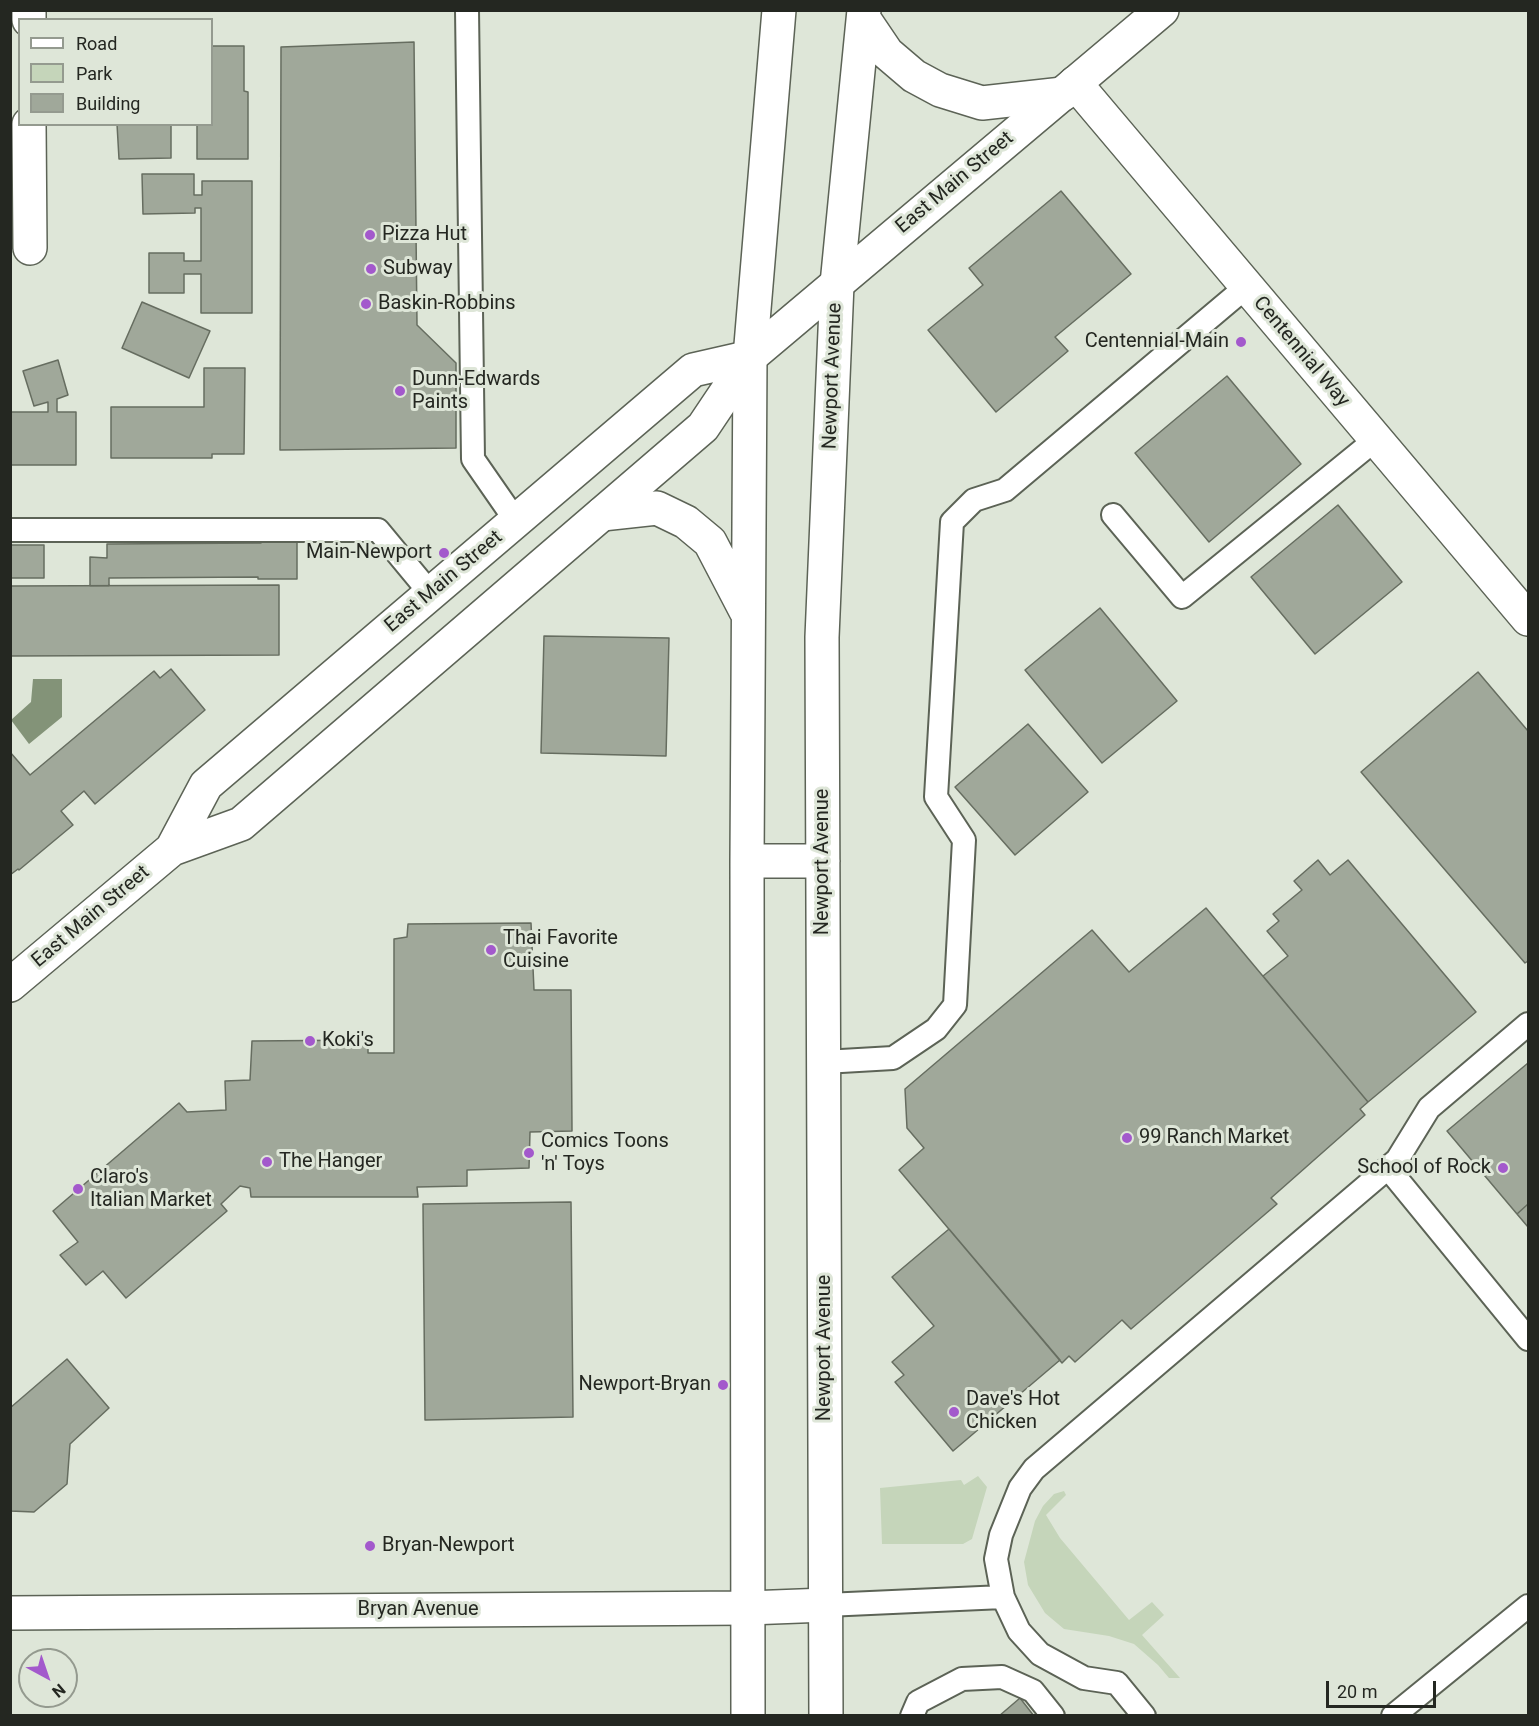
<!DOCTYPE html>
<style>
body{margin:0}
#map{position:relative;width:1539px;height:1726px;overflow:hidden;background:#dee6d8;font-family:Roboto,sans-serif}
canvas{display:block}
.frame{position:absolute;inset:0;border:12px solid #242721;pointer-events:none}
.legend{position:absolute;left:18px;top:18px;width:195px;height:108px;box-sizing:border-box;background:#dee6d8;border:2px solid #949a8f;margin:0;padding:8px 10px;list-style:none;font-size:18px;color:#242721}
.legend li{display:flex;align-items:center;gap:12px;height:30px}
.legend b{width:30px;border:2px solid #949a8f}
.north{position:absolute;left:18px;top:1648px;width:60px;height:60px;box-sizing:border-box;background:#dee6d8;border:2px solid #949a8f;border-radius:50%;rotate:140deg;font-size:16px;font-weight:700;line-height:24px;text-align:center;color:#242721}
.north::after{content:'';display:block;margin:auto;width:21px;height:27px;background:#a359cc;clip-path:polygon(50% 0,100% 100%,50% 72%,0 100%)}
.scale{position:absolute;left:1326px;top:1681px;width:110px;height:27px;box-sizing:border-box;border:3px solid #242721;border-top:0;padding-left:8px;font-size:18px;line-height:21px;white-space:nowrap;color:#242721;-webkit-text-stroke:4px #dee6d8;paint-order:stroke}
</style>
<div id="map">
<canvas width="1539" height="1726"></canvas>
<div class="frame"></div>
<ul class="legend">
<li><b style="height:8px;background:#fff"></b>Road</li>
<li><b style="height:16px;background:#c5d5ba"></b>Park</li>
<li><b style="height:16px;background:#a0a89a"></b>Building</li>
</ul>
<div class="north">N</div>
<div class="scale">20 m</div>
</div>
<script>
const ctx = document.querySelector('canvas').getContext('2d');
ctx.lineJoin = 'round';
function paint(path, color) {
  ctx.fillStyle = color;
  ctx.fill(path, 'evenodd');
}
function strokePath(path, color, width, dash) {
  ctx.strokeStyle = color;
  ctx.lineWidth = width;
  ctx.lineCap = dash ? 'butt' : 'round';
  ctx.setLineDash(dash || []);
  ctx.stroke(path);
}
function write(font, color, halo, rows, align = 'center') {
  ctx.font = font + ' Roboto,sans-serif';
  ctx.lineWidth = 6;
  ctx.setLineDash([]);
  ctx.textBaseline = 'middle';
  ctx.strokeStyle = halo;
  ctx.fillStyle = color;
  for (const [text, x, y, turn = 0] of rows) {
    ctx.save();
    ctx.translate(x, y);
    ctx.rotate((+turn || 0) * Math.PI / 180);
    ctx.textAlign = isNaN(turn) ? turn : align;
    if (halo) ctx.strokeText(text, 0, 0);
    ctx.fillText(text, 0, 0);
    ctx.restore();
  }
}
paint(new Path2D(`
 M978,1476L987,1487L972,1539L963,1544H882L880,1488L961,1480L964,1485Z
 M1064,1491L1066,1495L1046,1515L1060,1538L1129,1620L1152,1602L1164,1615L1142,1635L1180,1678H1169L1158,1665L1134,1644L1109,1636L1064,1629L1045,1613L1028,1585L1024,1562L1035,1521L1043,1506L1054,1494Z`), '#c5d5ba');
paint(new Path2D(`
 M33,679H62V717L29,744L11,720L31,702Z`), '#839378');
const building = new Path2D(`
 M414,42L417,325L456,363V448L280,450L281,47Z
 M212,46H244V91L248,92V159H197V124H212Z
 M117,124H171V158L119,159Z
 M142,174H194V195H202V181H252V313H201V274H184V293H149V253H184V261H201V208H195V213L143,214Z
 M1061,191L1131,274L1055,337L1068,351L996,412L928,330L983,285L969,268Z
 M142,302L210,331L189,378L122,348Z
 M58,360L68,395L57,399V412H76V465H10V412H48V402L34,406L23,371Z
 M204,368H245L244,454H212V458H111V407H204Z
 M1227,376L1301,464L1209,542L1135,453Z
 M1338,505L1402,582L1315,654L1251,577Z
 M261,542H297V579H258V577L109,578V586H90V557L107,558V544L261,543Z
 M10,545H44V578H10Z
 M279,585V655L10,656V586Z
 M1100,608L1177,701L1102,763L1025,670Z
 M544,636L669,638L666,756L541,753Z
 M171,669L205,710L95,804L84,791L61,811L73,825L19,870L18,869L10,875V752L30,775L154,671L160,678Z
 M1478,672L1528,731V961L1525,963L1361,772Z
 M1028,724L1088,792L1015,855L955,787Z
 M1318,860L1330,875L1348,860L1476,1012L1368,1102L1263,976L1288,956L1267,931L1279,921L1273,914L1302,890L1294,881Z
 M1206,908L1368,1102L1360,1109L1365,1115L1271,1198L1277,1204L1131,1329L1122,1320L1075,1362L1069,1356L1062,1363L899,1170L924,1148L907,1128L905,1089L1092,930L1129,972Z
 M531,923L534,990H571L572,1131L530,1132L529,1168L467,1170V1186L417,1187L418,1197H251L250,1188L240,1186L221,1204L227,1211L126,1298L103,1271L86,1285L60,1255L78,1242L53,1211L179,1103L187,1112L226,1110L225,1081L250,1080L252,1041L368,1040V1053H394V939L407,937L408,924Z
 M1528,1063V1204L1517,1214L1447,1131Z
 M571,1202L573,1417L425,1420L423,1204Z
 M1528,1204V1227L1517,1214Z
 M949,1229L1060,1360L953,1451L895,1382L904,1375L892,1362L934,1326L892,1277Z
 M67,1359L109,1408L70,1444L67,1484L34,1512L10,1511V1408Z
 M1020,1698L1034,1716H999Z`);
paint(building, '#a0a89a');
strokePath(building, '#666d60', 1.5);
const service = new Path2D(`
 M467,10L473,459L516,521
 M1113,515L1182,597L1375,440
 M10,530H378L431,594
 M824,1062L893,1058L936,1029L955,1005L964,840L936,797L952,522L974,500L1005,490L1246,287
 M1388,1168L1528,1339
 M826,1605L1003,1597
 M912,1716L918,1702L962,1679L1002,1677L1033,1691L1053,1716
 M1144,1716L1117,1683L1084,1678L1040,1654L1019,1631L1003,1597L996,1559L1001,1535L1020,1488L1034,1469L1397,1160L1429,1108L1528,1024
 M1393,1716L1528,1606`);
const minor = new Path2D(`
 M29,10V20
 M29,124L30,248`);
const tertiary = new Path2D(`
 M1075,83L1528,619`);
const secondary = new Path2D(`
 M172,849L206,785L693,370L750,357
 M10,985L172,849L241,824L703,427L750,357L1162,10
 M10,1613L748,1608L826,1605`);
const primary = new Path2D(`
 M864,19L887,53L914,76L940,90L982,103L1063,94
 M602,514L657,508L686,522L710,542L746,611
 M747,861H823
 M748,1716L747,861L750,357L779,10
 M826,1716L822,637L837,284L864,10`);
strokePath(service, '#5c6356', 26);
strokePath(minor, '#5c6356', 36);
strokePath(tertiary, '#5c6356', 36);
strokePath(secondary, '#5c6356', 36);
strokePath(primary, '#5c6356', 36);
strokePath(service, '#fff', 22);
strokePath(minor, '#fff', 33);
strokePath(tertiary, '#fff', 33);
strokePath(secondary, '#fff', 33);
strokePath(primary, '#fff', 33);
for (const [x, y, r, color] of [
 [370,235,6,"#a359cc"],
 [371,269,6,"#a359cc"],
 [366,304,6,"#a359cc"],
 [1241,342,6,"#a359cc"],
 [400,391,6,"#a359cc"],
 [444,553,6,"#a359cc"],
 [491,950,6,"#a359cc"],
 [310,1041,6,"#a359cc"],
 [1127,1138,6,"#a359cc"],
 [529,1153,6,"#a359cc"],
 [267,1162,6,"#a359cc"],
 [1503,1168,6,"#a359cc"],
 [78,1189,6,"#a359cc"],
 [723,1385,6,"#a359cc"],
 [954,1412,6,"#a359cc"],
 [370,1546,6,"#a359cc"]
]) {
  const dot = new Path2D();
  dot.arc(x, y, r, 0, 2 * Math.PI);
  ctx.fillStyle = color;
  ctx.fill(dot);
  strokePath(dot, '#dee6d8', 2);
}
write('20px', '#242721', '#dee6d8', [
 ["East Main Street",955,183,-40],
 ["Centennial Way",1301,352,50],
 ["Newport Avenue",833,376,-88],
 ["East Main Street",444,582,-40],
 ["Newport Avenue",823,862,-90],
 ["East Main Street",91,917,-40],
 ["Newport Avenue",825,1348,-90],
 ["Bryan Avenue",418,1610]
]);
write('20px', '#242721', '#dee6d8', [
 ["Pizza Hut",382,235],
 ["Subway",383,269],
 ["Baskin-Robbins",378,304],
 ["Centennial-Main",1229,342,"right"],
 ["Dunn-Edwards",412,380],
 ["Paints",412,403],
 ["Main-Newport",432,553,"right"],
 ["Thai Favorite",503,939],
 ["Cuisine",503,962],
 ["Koki's",322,1041],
 ["99 Ranch Market",1139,1138],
 ["Comics Toons",541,1142],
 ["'n' Toys",541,1165],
 ["The Hanger",279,1162],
 ["School of Rock",1491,1168,"right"],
 ["Claro's",90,1178],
 ["Italian Market",90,1201],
 ["Newport-Bryan",711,1385,"right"],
 ["Dave's Hot",966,1400],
 ["Chicken",966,1423],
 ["Bryan-Newport",382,1546]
], 'left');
</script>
